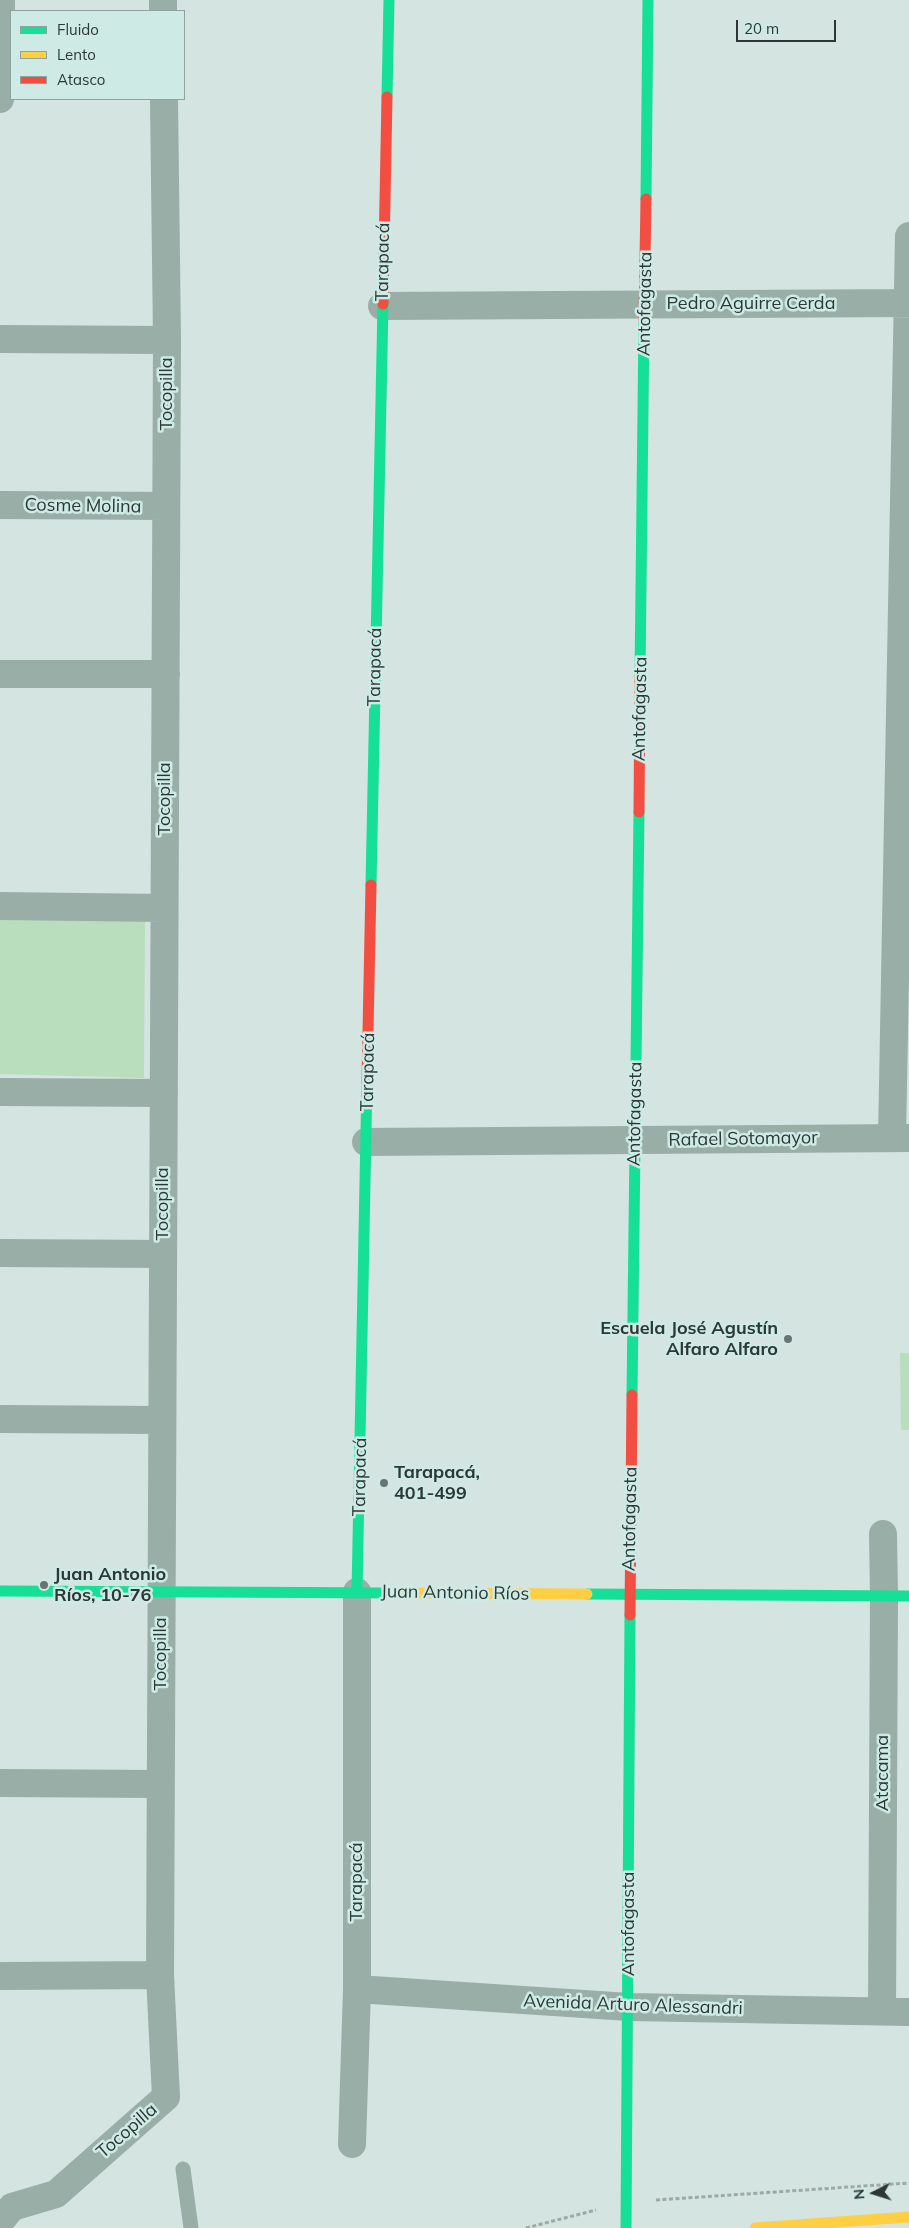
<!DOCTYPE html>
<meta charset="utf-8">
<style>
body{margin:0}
#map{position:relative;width:909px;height:2228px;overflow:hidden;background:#d4e4e1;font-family:Mulish,sans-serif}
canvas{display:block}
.legend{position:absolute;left:10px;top:10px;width:175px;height:90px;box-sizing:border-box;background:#ceeae5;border:1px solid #8ea39f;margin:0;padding:6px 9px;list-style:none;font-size:15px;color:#2d3836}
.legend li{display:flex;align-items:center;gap:10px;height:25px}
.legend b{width:25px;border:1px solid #8ea39f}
.north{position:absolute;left:849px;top:2168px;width:50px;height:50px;-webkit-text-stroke:4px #ceeae5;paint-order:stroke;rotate:265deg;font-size:14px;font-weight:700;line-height:20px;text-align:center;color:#2d3836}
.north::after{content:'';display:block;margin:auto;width:18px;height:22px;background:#2d3836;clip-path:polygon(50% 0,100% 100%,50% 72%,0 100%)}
.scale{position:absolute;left:736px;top:20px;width:100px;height:22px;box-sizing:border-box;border:2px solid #2d3836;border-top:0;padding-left:6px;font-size:15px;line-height:18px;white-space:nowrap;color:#2d3836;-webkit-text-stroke:4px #ceeae5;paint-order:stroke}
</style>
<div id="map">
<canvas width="909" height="2228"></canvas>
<ul class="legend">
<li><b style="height:6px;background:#16e098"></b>Fluido</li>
<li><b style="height:6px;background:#ffcf43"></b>Lento</li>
<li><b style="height:6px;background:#f24e42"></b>Atasco</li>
</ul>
<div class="north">N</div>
<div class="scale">20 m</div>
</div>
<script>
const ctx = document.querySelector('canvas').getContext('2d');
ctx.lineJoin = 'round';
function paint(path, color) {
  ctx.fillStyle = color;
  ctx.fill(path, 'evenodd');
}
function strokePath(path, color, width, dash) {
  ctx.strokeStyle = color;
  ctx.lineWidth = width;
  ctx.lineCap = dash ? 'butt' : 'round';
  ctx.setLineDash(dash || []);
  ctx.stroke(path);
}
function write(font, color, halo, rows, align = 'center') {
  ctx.font = font + ' Mulish,sans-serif';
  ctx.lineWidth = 5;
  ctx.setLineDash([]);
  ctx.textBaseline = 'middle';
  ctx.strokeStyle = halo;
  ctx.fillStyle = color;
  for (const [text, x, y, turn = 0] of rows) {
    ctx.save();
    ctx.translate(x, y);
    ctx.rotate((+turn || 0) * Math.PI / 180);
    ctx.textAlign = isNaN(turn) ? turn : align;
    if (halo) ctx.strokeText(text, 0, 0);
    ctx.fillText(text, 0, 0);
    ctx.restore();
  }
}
paint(new Path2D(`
 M0,919L145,920L144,1078L0,1074Z
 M900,1353H909V1430H901Z`), '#b8debe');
strokePath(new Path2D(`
 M656,2200L909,2183
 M526,2228L596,2210`), '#9baaa5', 3, [4, 2.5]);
strokePath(new Path2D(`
 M183,2169L191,2228`), '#99aea6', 15);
strokePath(new Path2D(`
 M163,0V11
 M0,99L1,0
 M382,306L909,303
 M0,339L167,340
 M0,505L166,506
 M0,674H166
 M0,906L164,908
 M0,1092L163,1093
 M892,1138L909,236
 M366,1142L909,1138
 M0,1253L163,1254
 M0,1419L162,1420
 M0,1783L160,1784
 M0,1976L160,1975
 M357,1989L629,2007L909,2012
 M882,2011L884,1596L883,1534
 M352,2144L357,1989V1592
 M0,2222L12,2207L56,2194L166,2097L160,1975L167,340L164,99`), '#99aea6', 28);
strokePath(new Path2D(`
 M387,97L389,0
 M646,199L648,0
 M640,676L644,321
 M371,885L383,304
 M632,1395L639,812
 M0,1591L406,1593
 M357,1592L367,1080
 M587,1594L909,1596
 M626,2228L630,1615`), '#16e098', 11);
strokePath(new Path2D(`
 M406,1593L587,1594
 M755,2228L909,2217`), '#ffcf43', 11);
strokePath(new Path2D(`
 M383,304L387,97
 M644,321L646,199
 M639,812L640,676
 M367,1080L371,885
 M630,1615L632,1395`), '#f24e42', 11);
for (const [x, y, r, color] of [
 [788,1339,5,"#677472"],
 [384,1483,5,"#677472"],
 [44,1585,5,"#677472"]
]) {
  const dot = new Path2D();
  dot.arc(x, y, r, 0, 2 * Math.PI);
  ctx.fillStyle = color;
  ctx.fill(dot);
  strokePath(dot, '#ceeae5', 2);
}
write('18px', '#2d3836', '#ceeae5', [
 ["Tarapacá",383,262,-89],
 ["Antofagasta",645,304,-89],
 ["Pedro Aguirre Cerda",751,304],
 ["Tocopilla",167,394,-90],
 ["Cosme Molina",83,506,1],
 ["Tarapacá",375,667,-89],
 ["Antofagasta",640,709,-89],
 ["Tocopilla",165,799,-90],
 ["Tarapacá",368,1072,-89],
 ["Antofagasta",635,1114,-89],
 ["Rafael Sotomayor",743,1139,-1],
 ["Tocopilla",163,1204,-90],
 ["Tarapacá",360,1477,-89],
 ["Antofagasta",630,1519,-89],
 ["Juan Antonio Ríos",455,1593,1],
 ["Tocopilla",161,1654,-90],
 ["Atacama",883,1773,-90],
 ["Tarapacá",357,1882,-90],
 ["Antofagasta",629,1924,-90],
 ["Avenida Arturo Alessandri",633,2005,2],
 ["Tocopilla",127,2131,-41]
]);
write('bold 18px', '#2d3836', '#ceeae5', [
 ["Escuela José Agustín",778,1329,"right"],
 ["Alfaro Alfaro",778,1350,"right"],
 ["Tarapacá,",394,1473],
 ["401-499",394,1494],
 ["Juan Antonio",54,1575],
 ["Ríos, 10-76",54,1596]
], 'left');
</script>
